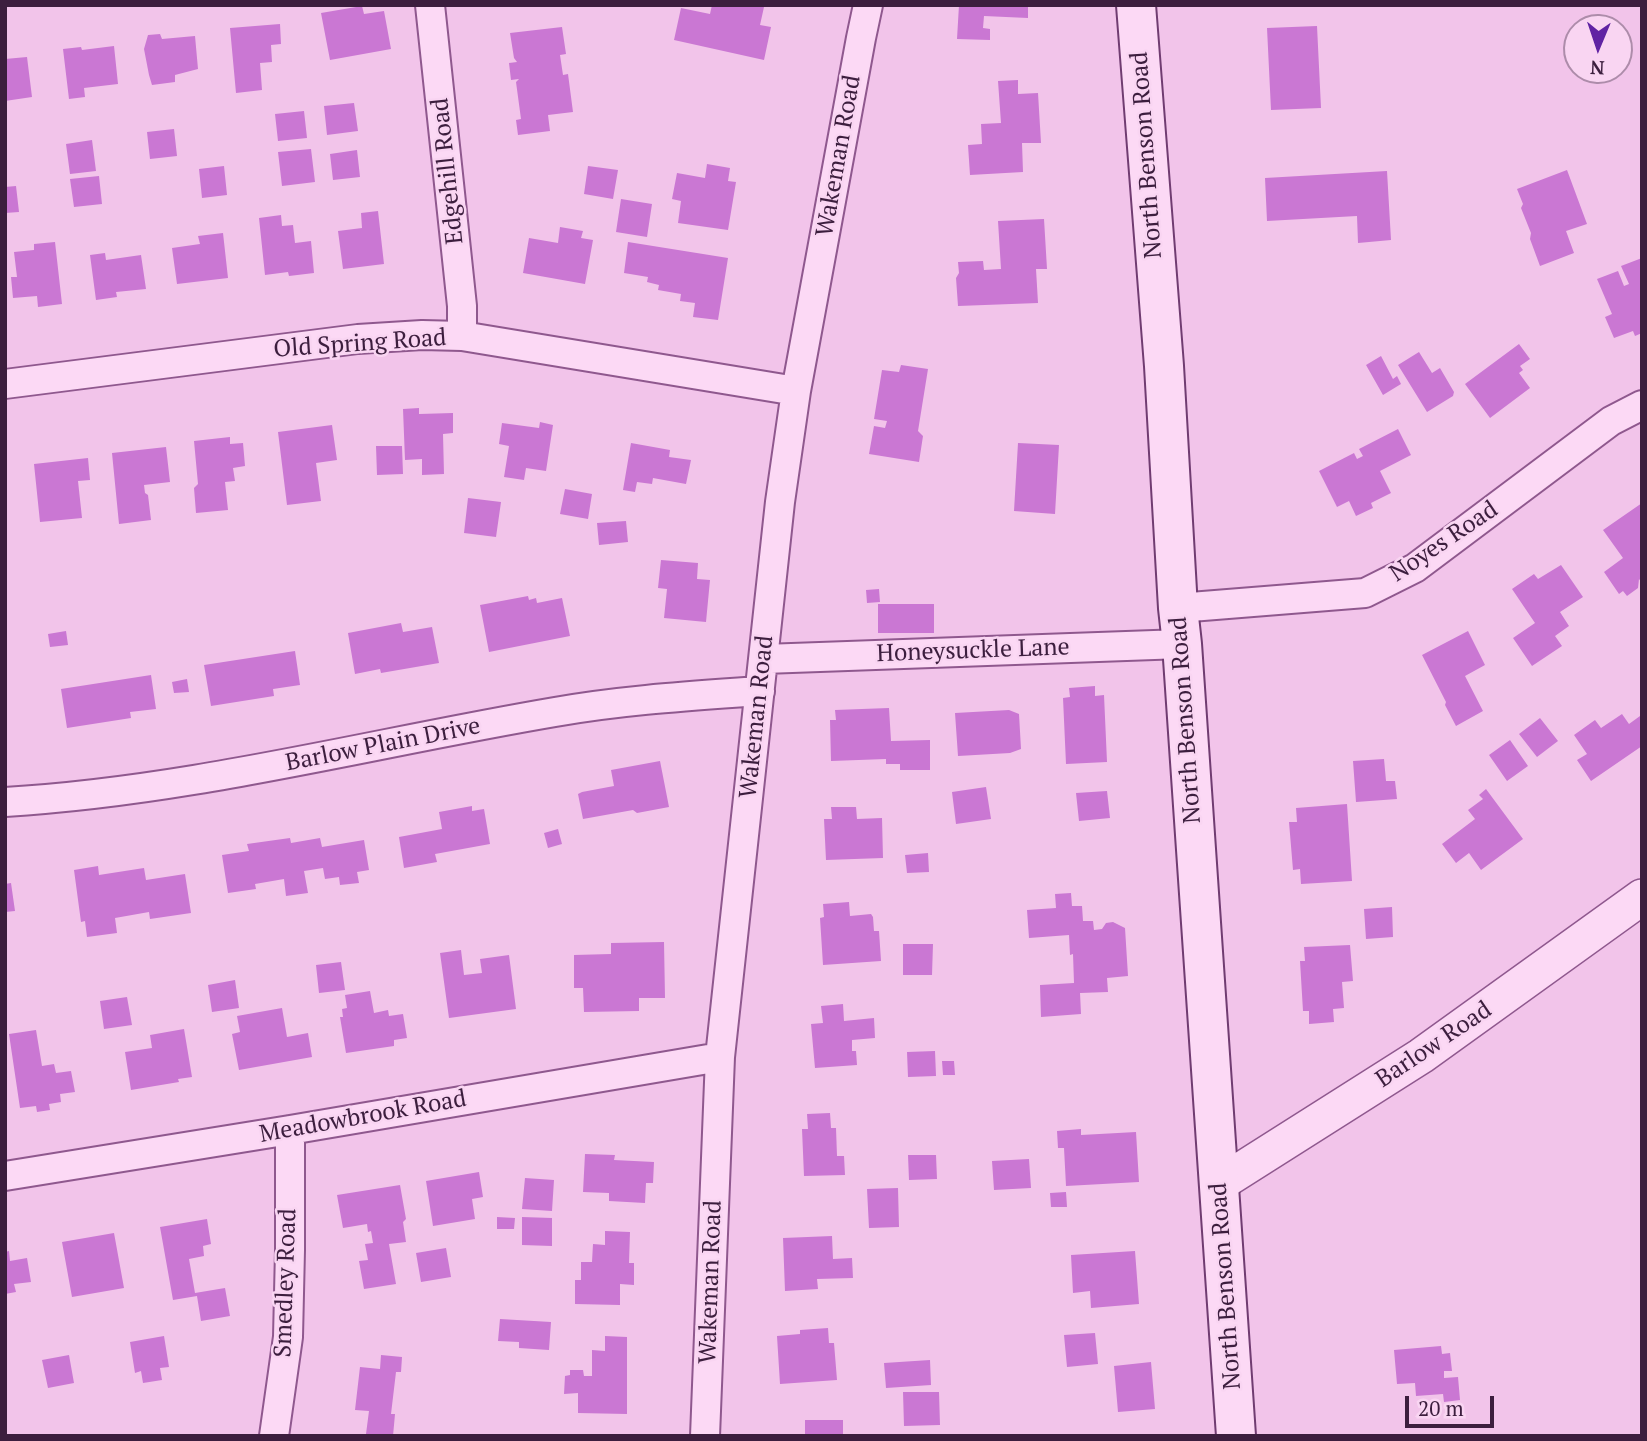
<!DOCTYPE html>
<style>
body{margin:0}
#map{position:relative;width:1647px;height:1441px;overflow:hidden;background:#f2c4ea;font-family:"PT Serif",serif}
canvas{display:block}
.frame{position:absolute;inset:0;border:7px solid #3c1e3e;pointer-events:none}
.north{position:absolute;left:1563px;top:14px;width:70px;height:70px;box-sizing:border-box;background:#f9d5f2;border:2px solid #ad8caa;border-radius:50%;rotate:182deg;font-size:19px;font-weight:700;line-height:28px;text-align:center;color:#3c1e3e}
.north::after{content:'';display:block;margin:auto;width:24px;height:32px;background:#6023a3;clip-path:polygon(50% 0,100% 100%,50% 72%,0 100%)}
.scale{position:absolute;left:1405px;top:1396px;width:89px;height:32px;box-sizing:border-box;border:4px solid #3c1e3e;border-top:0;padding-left:9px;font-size:21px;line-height:24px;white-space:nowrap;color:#3c1e3e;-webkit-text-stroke:5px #f9d5f2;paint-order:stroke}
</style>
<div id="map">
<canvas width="1647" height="1441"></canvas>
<div class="frame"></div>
<div class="north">N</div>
<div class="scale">20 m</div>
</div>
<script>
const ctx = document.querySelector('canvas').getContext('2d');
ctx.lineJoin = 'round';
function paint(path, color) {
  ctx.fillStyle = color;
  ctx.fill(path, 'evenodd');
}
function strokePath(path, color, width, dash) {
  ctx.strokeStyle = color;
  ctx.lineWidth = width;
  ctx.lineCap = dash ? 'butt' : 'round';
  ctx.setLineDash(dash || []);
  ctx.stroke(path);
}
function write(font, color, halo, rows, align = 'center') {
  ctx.font = font + ' "PT Serif",serif';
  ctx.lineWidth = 5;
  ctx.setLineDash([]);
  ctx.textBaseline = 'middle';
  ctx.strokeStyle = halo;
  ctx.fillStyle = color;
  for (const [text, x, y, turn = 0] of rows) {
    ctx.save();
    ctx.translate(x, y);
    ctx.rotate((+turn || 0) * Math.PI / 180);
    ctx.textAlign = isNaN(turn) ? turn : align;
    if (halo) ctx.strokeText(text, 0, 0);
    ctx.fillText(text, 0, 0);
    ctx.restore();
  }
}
paint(new Path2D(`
 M712,5H757L764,7L760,25L771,27L764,60L674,40L681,8L710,14Z
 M959,5H1028V18L984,16L983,28L990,29V40L957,39Z
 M362,6L364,14L384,11L391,49L330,60L321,13Z
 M280,24L281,44L271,45L272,62L260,63L262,90L236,93L230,28Z
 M1317,26L1321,108L1271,110L1267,28Z
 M562,27L566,54L560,55L563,75L568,74L573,112L548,115L550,131L518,135L516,120L521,119L516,82L519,79L511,80L509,63L517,62L514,58L510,33Z
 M160,34L162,39L195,36L198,69L175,75V82L152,85L149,75L144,49L148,35Z
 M114,46L118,84L84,88L85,97L69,99L63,49L81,47L82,50Z
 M27,57L32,97L5,101V59Z
 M1018,80V94L1038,93L1041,143H1022L1023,172L970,175L968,145L982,144L981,124L1001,123L998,81Z
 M354,103L358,131L327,135L324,106Z
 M304,111L307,138L278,141L275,114Z
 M174,129L177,156L150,159L147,132Z
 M92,140L96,171L70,174L66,144Z
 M311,149L315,182L282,186L278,152Z
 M357,150L360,177L333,180L330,154Z
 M707,164L730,168L728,181L736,182L728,230L678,223L681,201L672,199L677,173L705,178Z
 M224,166L227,195L202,198L199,169Z
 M588,166L618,170L613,199L584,194Z
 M1567,170L1587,224L1566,231L1574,253L1540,266L1530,239L1531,233L1521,208L1523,204L1517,189Z
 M1387,171L1391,240L1358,243L1357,216L1267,221L1265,178Z
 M99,176L102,204L74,207L70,179Z
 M16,186L19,212L5,213V187Z
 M621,199L652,204L647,237L616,232Z
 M378,211L384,264L343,269L338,231L362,228L361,213Z
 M281,215L282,226L293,225L295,243L311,241L314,273L289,276L288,272L265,275L259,218Z
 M1044,219L1047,269H1036L1038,303L958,306L956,278L959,273L958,262L983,261L984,270L1001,269L998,221Z
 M560,227L583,231L581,238L593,240L585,284L523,273L529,238L558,243Z
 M223,233L228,278L177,284L172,248L200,244L198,236Z
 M55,242L62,304L38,307L37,296L13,298L11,277H17L14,252L34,250V244Z
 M628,242L728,258L718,320L693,317L695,303L680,301L681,294L658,290L659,285L647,282L648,277L624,273Z
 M105,253L106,260L141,255L146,289L116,292L117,297L96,300L90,255Z
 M1642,258V333L1635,336L1633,331L1614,338L1605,317L1612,314L1597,279L1618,271L1624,286L1629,284L1621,266Z
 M1519,344L1530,359L1520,366L1523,370L1519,373L1530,388L1490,418L1465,384Z
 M1419,352L1432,373L1440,368L1454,392L1453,396L1427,412L1398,365Z
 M1381,356L1393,379L1397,376L1401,384L1383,395L1366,365Z
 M901,365L928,369L918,431L923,436L919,462L869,454L874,426L885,428L887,421L874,419L882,370L899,372Z
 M419,408V414L453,413V433L443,434L444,474L422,475V459L405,460L403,409Z
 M540,422L553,425L546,471L526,468L524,480L504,477L509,446L499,444L502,423L539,428Z
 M332,425L337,460L316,463L321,501L287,505L278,432Z
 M1398,429L1411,455L1380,471L1391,493L1371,503L1373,508L1356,516L1349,501L1337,507L1319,471L1354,453L1357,459L1363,456L1359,449Z
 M230,437V444L243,443L245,466L233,468L235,481L225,482L228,510L196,513L194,488L198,484L194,441Z
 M631,443L670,450L669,457L691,460L686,484L653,478L652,484L637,482L635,492L623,490Z
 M1018,443L1059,445L1055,514L1014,511Z
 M376,446H402L403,474L377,475Z
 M166,447L170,482L144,485L145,493L148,495L151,520L119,524L112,453Z
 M88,458L90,480L78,481L82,518L40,522L34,464Z
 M565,489L592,494L588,519L560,514Z
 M468,498L501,502L496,537L464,533Z
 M1642,503V583L1639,579L1638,588L1627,596L1623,591L1619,594L1604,572L1623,558L1603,530Z
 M626,521L628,542L599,545L597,523Z
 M661,560L698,563L697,579L710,580L706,622L664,618L667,589L658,588Z
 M1561,565L1583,597L1560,612L1569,626L1555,636L1562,646L1532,666L1513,638L1535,623L1512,589L1534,574L1538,579Z
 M879,589L880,602L867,603L866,590Z
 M528,596L529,600L536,598L537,603L562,598L570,636L489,652L480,605Z
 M878,604H934V633H878Z
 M401,623L403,632L432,627L439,663L381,673L380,669L355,674L348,633Z
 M66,631L68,645L50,647L48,634Z
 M1468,631L1485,665L1465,676L1483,711L1456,726L1445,705L1446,702L1422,655Z
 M295,651L300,685L273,689L274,696L211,706L204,665Z
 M151,675L156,709L130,712L131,718L67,728L61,689Z
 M187,679L189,692L174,693L172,682Z
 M1095,686V696L1104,695L1107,762L1066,764L1063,698L1070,697L1069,688Z
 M889,708L891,741L930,740V770H900V764H886V759L831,761L830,720H836L835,710Z
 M1009,710L1019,714L1021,749L1010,753L958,756L955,713Z
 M1622,714L1629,724L1640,716L1642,718V746L1591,781L1577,760L1587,754L1574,735L1595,720L1601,728Z
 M1540,718L1558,741L1537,757L1519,734Z
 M1510,740L1528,766L1507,781L1489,755Z
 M1384,759L1386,781H1395L1397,799L1356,802L1353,761Z
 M660,761L669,807L637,813L633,810L583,819L578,794L582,792L614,786L611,770Z
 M986,787L991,819L956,824L952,792Z
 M1486,789L1523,839L1481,870L1469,853L1456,863L1442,844L1475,819L1468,810L1483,799L1479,795Z
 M1107,791L1110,818L1079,821L1076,793Z
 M1347,804L1352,881L1301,884L1300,869L1293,870L1289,822H1297L1296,808Z
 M472,806V811L484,809L490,844L435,854L437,862L404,868L399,837L442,829L439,812Z
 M831,807H856L857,819L882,818L883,858L826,860L824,819H832Z
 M558,829L562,844L548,848L544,833Z
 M290,838L291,843L320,838L322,847L364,840L369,870L357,872L359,883L340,885L339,877L325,879L323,868L304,871L308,893L286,896L284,879L255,884L256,889L228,893L222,855L249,851L247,844Z
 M928,853L929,872L907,873L905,855Z
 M98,866L99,875L144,868L146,880L185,874L191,913L150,919L149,912L115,918L117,933L87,937L85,921L81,922L74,870Z
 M11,883L15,911L5,912V884Z
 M1071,893L1072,906H1082L1083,921H1093L1094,930L1102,929L1106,923L1113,922L1125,928L1128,976L1107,978L1108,992L1080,993L1081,1014L1041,1017L1040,985L1074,983L1073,954L1070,955L1069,935L1029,938L1027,910L1056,908L1055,894Z
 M849,902L850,916L871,914L873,917L874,931H879L881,961L823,965L820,918L824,917L823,904Z
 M1392,907L1393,937L1366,939L1364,909Z
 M664,942L665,998H639V1011L584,1012L583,988H574V955L611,954V943Z
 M903,944H933L932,975H903Z
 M1350,945L1353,981L1342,982L1344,1008L1333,1009L1334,1022L1309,1024V1011H1303L1300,961H1305L1304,947Z
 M461,950L464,975L482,973L480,959L509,955L516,1009L449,1018L440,953Z
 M341,962L345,990L319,993L316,965Z
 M235,980L239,1008L212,1012L208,985Z
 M370,991L374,1013L388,1010L389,1016L403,1014L407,1038L394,1040V1046L346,1053L340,1017H343L342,1009L347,1008L345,995Z
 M127,997L132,1025L104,1029L100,1001Z
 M843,1004L844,1021L874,1018L875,1038L852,1040V1051H856L857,1065L815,1068L811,1024L823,1023L821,1006Z
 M282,1008L287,1037L308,1033L312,1057L239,1070L232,1034L240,1032L237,1016Z
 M184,1029L192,1077L178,1079L179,1082L131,1090L125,1052L152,1048L150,1035Z
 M36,1030L42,1066L54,1064L56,1073L71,1071L75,1092L60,1094L61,1102L49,1104L50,1110L37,1112L36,1106L20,1108L9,1034Z
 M935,1051L936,1076L908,1077L907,1052Z
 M942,1061H954L955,1075H943Z
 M830,1113L831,1128H836L837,1156H844L845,1175L804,1176L802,1129H808L807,1114Z
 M1081,1129V1135L1136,1132L1139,1182L1066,1186L1064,1148H1058L1057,1131Z
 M585,1154L615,1155L614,1160L654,1162L653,1183H646L645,1203L609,1201V1193L583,1192Z
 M908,1155H936L937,1179L909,1180Z
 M1029,1159L1031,1188L994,1190L992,1161Z
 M479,1172L483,1197L472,1199L475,1219L433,1226L426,1181Z
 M525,1178L554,1180L552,1211L522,1209Z
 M400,1185L406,1219L403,1222L406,1242L389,1244L396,1284L364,1289L359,1261L368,1260L365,1244L373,1243L371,1231L368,1232L367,1224L343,1228L337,1195Z
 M898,1188L899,1227L869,1228L867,1189Z
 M1066,1192L1067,1207H1051L1050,1193Z
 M497,1217L515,1218L514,1229H497Z
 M522,1217L552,1218V1246L522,1245Z
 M207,1219L211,1244L203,1246L204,1256L189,1259L195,1293L225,1288L230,1316L201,1321L197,1296L173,1300L160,1227Z
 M605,1231L630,1232L629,1263H634V1285L620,1284V1305L575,1304V1280H581V1262H592L593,1244L605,1245Z
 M114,1233L124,1288L72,1297L62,1242Z
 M832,1236L833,1259L852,1258L853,1278L817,1279L818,1289L785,1291L783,1238Z
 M446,1248L451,1277L421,1282L416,1253Z
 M9,1251L10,1261L27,1258L31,1282L14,1284L16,1292L5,1294V1252Z
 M1135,1251L1139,1304L1091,1308L1090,1291L1073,1293L1071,1255Z
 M500,1319L551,1322L549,1350L519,1348V1342L498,1341Z
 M828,1328L829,1343H834L837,1380L780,1384L777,1336L800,1334V1330Z
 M1095,1333L1098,1364L1067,1367L1064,1335Z
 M164,1336L169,1367L160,1368L162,1380L143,1383L141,1371L135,1373L130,1342Z
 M605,1336L627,1337V1414L578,1413V1393L564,1394L565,1376L570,1375V1370H583L584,1376H592V1350L605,1351Z
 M1441,1346L1442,1354L1450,1353L1452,1371H1444V1378L1458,1377L1460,1400L1444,1402L1443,1394L1416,1396L1415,1383L1397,1384L1394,1350Z
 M69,1355L74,1383L48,1388L42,1360Z
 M381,1355L402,1357L401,1372H396L391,1414H395L393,1436L366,1434L369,1411L355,1410L360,1367L380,1369Z
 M930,1360L931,1385L886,1388L884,1363Z
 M1151,1362L1155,1409L1118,1412L1114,1366Z
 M903,1392H939L940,1425L904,1426Z
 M805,1420H843V1436H805Z`), '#ca77d3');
const minor = new Path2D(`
 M430,5L462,306V336
 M5,384L358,339L422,335L462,336L796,391
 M1178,608L1365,593L1415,568L1611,421L1642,405
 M764,659L1182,644
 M5,802C191,791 372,743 555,712C623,700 691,696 760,691
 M5,1176L290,1130L720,1057
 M274,1436L288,1337L290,1250V1130
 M705,1436L720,1057L780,502L796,391L861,38L868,5`);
const tertiary = new Path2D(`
 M1219,1184L1421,1056L1642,897`);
const secondary = new Path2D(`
 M1136,5L1164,366L1178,608L1182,644L1236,1436`);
strokePath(minor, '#8f588e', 32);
strokePath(tertiary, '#8f588e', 38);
strokePath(secondary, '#703c71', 42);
strokePath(minor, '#fcd9f5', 28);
strokePath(tertiary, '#fcd9f5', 35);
strokePath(secondary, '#fcd9f5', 38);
write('24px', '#3c1e3e', '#f9d5f2', [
 ["North Benson Road",1147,155,-94],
 ["Wakeman Road",839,156,-80],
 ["Edgehill Road",448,171,-96],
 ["Old Spring Road",360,344,-4],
 ["Noyes Road",1444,542,-34],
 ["Honeysuckle Lane",973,651,-2],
 ["Wakeman Road",757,717,-84],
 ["North Benson Road",1186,720,-94],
 ["Barlow Plain Drive",383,745,-11],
 ["Barlow Road",1434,1045,-34],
 ["Meadowbrook Road",363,1117,-10],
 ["Wakeman Road",711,1282,-88],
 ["Smedley Road",286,1283,-88],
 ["North Benson Road",1226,1286,-94]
]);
</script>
